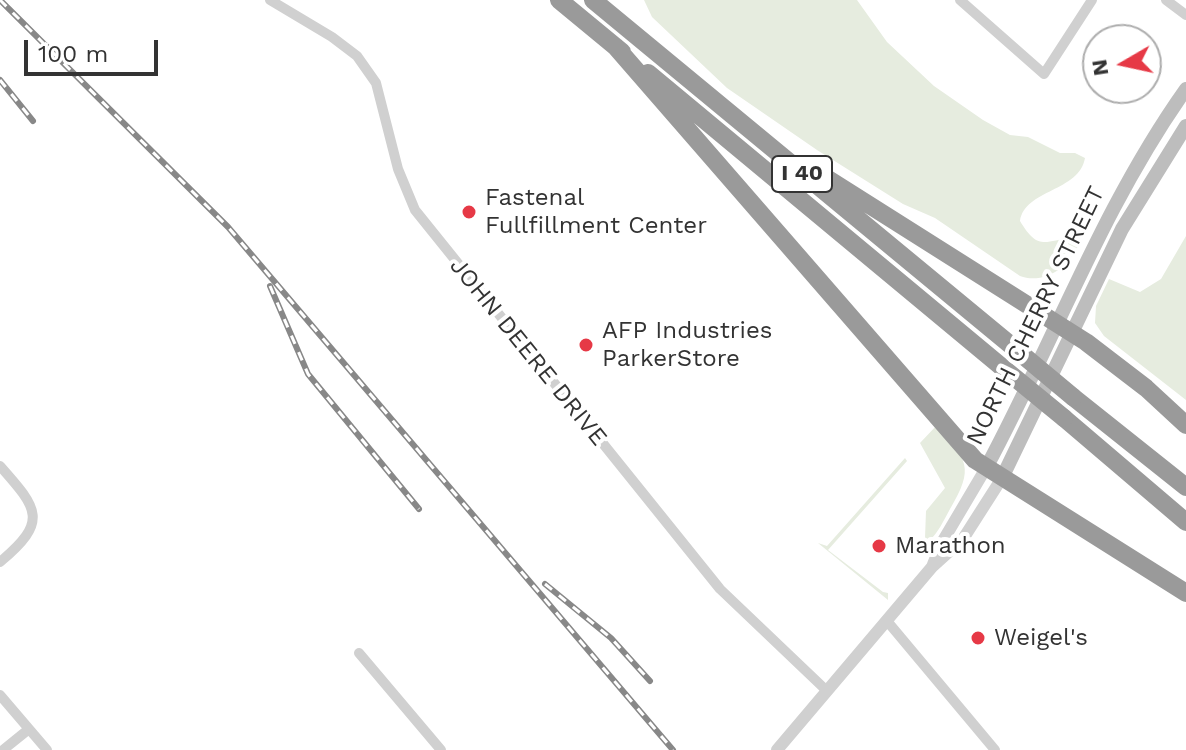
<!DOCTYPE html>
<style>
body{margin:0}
#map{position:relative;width:1186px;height:750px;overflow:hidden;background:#fff;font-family:"Work Sans",sans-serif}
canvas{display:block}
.north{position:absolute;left:1082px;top:24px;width:80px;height:80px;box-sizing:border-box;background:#fff;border:2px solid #adadad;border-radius:50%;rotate:261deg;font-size:22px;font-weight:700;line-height:32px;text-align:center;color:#333}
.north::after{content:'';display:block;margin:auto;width:28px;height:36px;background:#e63946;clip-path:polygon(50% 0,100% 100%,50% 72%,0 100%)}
.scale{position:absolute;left:24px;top:40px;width:134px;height:36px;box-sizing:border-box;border:4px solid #333;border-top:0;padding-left:10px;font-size:24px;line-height:28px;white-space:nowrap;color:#333;-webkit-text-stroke:6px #fff;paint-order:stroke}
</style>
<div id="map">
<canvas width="1186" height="750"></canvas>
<div class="north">N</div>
<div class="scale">100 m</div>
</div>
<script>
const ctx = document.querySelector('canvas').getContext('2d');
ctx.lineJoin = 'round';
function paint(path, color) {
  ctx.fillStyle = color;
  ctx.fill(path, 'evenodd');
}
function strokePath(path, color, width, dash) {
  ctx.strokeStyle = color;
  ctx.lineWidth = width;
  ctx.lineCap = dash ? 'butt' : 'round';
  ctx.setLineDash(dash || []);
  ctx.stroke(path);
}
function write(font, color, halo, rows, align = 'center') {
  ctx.font = font + ' "Work Sans",sans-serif';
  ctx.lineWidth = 8;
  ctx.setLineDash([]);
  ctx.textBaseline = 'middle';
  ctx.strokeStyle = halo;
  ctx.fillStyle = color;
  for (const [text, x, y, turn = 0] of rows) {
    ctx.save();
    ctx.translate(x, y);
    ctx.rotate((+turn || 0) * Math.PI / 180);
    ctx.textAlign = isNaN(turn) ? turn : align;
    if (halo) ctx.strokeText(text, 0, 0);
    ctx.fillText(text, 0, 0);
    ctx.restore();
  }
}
paint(new Path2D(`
 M644,0H857L887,42L934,86L983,120L1010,135L1028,137L1060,153H1075L1085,158C1079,192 1025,189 1020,221C1037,249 1043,243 1071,237L1079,243C1072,267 1043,285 1020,276L935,218L903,204L817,150L727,88L652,17Z
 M1186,236V400L1104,336L1095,323L1096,306L1109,279L1140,292L1161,279Z
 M937,425C967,460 975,467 950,509C944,520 938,533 929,541L925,538L926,511L945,488L920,443Z
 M905,458L907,461L828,550L883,592L888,593V600L818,543L827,546Z`), '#e6ecdf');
strokePath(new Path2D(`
 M270,0L332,37L357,56L376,83L398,169L415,210L720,589L827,691
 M960,0L1044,74L1092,0
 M1166,0L1186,15
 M0,466C38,509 49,521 0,562
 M887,621L995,750
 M359,653L441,750
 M0,695L47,750
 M3,750L29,729`), '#d0d0d0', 10);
strokePath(new Path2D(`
 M932,567L941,544L986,468
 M777,750L932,567L963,539L1002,478`), '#d0d0d0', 12);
strokePath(new Path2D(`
 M986,468C1054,342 1102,207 1186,89
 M1002,478L1122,229L1186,126`), '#bdbdbd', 14);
strokePath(new Path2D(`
 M559,0L622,52
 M593,0L1013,347
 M615,46L975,460L1186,593
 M648,73L1003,368
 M806,165L1086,342L1146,388L1186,425
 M1073,397L1186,487
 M1064,418L1186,522`), '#9a9a9a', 18);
const rail = new Path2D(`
 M0,0L228,227L673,750
 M0,80L33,121
 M270,286L308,374L419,509
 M545,584L611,638L650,681`);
strokePath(rail, '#888', 6);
strokePath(rail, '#fff', 3, [9]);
strokePath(new Path2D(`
 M1013,347L1073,397
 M1003,368L1064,418`), '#9a9a9a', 18);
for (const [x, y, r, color] of [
 [469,212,8,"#e63946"],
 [586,345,8,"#e63946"],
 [879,546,8,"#e63946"],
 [978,638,8,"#e63946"]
]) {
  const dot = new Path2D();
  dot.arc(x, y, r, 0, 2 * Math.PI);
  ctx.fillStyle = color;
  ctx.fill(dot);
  strokePath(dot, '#fff', 3);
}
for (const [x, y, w] of [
 [802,174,60]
]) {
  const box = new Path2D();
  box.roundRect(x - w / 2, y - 18, w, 36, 6);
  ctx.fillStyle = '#fff';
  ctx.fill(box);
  strokePath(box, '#333', 2);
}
write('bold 22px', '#333', null, [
 ["I 40",802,174]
]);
write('24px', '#333', '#fff', [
 ["Fastenal",485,198],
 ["Fullfillment Center",485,226],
 ["AFP Industries",602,331],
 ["ParkerStore",602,359],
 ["Marathon",895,546],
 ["Weigel's",994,638]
], 'left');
write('24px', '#333', '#fff', [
 ["NORTH CHERRY STREET",1036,316,-64],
 ["JOHN DEERE DRIVE",528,352,51]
]);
</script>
